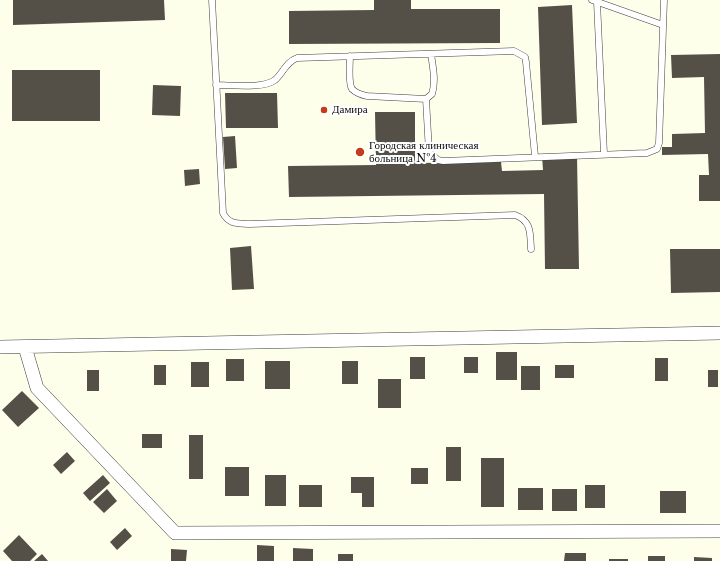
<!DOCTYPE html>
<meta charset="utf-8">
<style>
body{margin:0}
canvas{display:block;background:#feffea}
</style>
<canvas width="720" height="561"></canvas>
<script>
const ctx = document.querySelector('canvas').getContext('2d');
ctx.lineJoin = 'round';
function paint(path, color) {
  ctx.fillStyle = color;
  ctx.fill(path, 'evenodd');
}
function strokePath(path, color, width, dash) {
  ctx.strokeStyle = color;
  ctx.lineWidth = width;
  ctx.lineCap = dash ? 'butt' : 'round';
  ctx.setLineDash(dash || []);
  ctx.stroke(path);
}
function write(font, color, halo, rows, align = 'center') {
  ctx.font = font + ' "Libre Baskerville",serif';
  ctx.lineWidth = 4;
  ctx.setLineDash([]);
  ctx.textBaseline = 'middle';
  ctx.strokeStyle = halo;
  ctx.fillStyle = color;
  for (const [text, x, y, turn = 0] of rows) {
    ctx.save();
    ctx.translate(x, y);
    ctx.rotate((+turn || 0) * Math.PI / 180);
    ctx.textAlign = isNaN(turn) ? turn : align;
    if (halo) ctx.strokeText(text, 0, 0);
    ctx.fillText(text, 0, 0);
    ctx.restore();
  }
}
paint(new Path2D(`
 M13,0H164L165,20L13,25Z
 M374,0H411V9H500V43L289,44V11L374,10Z
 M572,5L577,123L542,125L538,7Z
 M720,54V201H699V175H709L708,154L662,155V147H672V134L705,133L704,77L672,78L671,55Z
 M12,70H100V121H12Z
 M153,85L181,86L180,116L152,115Z
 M225,93H277L278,128H226Z
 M375,112H415V163L501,162L502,171L543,170L542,156H577L579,269H545L544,194L289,197L288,166L376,165Z
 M235,136L237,168L225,169L223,137Z
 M199,169L200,184L185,186L184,170Z
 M251,246L254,289L232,290L230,248Z
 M670,249H720V292L671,293Z
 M496,352H517V380H496Z
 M410,357H425V379H410Z
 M464,357H478V373H464Z
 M655,358H668V381H655Z
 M226,359H244V381H226Z
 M265,361H290V389H265Z
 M342,361H358V384H342Z
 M191,362H209V387H191Z
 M154,365H166V385H154Z
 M555,365H574V378H555Z
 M521,366H540V390H521Z
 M87,370H99V391H87Z
 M708,370H718V387H708Z
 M378,379H401V408H378Z
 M22,391L39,408L18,427L2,410Z
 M142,434H162V448H142Z
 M189,435H203V479H189Z
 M446,447H461V481H446Z
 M67,452L75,461L61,474L53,465Z
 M481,458H504V507H481Z
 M225,467H249V496H225Z
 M411,468H428V484H411Z
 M103,475L110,483L90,501L83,493Z
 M265,475H286V506H265Z
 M351,477H374V507H362V493H351Z
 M299,485H322V507H299Z
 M585,485H605V508H585Z
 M518,488H543V510H518Z
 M107,489L117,501L104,513L93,502Z
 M552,489H577V511H552Z
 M660,491H686V513H660Z
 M125,528L132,536L117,550L110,542Z
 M19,535L37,554L30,561H12L3,551Z
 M257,545L274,546V561H257Z
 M293,548L313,549V561H293Z
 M171,549L187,550L186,561H171Z
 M565,553H586V561H564Z
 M42,554L48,561H34Z
 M338,554H353V561H338Z
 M648,556H665V561H648Z
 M694,557L712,558V561H694Z
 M609,559H628V561H609Z`), '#555047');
const service = new Path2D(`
 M212,0L223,213C229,225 238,223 250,224L515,215C532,221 530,234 531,249
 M592,0L663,25
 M597,2L604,154
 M350,56C350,63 348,83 352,89C356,93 362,95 367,96L426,99L432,94C436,81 433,68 431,54
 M216,85C231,85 263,89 275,80C283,73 286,62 297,58L514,51L525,57L526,62L535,156
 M426,99L429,152L438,160L443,161L647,153L657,149L659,143L664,0`);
const minor = new Path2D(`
 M0,347L720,333
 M25,347L37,388L175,533L720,531`);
strokePath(service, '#3e3e3e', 7);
strokePath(minor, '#3e3e3e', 14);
strokePath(service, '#fff', 6);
strokePath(minor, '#fff', 13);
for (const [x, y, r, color] of [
 [324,110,4,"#c33d1c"],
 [360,152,5,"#c33d1c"]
]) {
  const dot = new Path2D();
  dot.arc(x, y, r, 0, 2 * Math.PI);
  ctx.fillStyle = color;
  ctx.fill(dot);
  strokePath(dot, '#fff', 1.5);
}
write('11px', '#0b0b0b', '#fff', [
 ["Дамира",332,110],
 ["Городская клиническая",369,146],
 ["больница №4",369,159]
], 'left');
</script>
